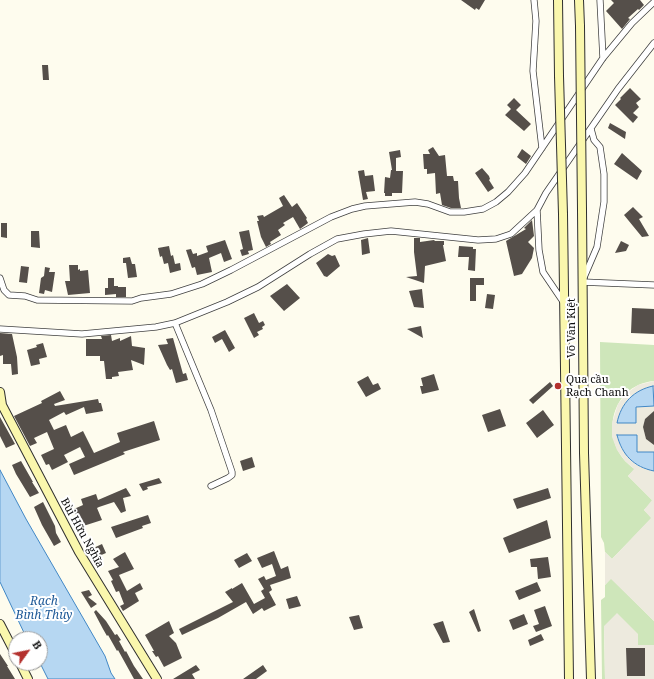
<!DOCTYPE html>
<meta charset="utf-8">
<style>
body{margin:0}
#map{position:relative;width:654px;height:679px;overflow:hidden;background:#fefcee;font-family:"Noto Serif",serif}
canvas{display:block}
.north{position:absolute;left:8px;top:631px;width:40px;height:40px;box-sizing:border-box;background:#fff;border:1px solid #9e9e9e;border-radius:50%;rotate:57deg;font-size:11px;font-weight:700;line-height:16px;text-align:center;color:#0d0d0d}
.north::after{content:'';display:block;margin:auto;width:14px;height:18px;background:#b4312e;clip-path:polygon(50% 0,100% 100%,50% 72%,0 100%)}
</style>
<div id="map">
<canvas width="654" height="679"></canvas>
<div class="north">B</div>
</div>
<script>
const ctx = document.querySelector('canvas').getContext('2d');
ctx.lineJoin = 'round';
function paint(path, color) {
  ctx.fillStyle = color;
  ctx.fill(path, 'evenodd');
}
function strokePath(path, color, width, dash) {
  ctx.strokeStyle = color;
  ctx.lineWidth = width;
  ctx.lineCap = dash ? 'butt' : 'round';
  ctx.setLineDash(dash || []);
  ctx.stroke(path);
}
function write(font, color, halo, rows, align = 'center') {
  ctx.font = font + ' "Noto Serif",serif';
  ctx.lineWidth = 4;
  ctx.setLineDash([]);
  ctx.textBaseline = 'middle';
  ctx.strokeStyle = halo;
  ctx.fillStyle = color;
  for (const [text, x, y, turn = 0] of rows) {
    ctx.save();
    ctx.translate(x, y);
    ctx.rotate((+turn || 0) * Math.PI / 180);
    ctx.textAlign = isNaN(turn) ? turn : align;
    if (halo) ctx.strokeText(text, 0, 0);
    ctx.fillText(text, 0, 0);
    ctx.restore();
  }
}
paint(new Path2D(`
 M600,342L654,345V381C608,385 598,445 635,469L628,476L653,501L644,510L652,518L612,559L605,552L604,543L601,537Z
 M611,578L654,621V645H638L604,626L605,679H602L601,600L605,597V585Z`), '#cee6ba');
paint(new Path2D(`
 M654,381V412L645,419L643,427L646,439L654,445V621L611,579L605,585V552L612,559L651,518L644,510L652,500L628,476L634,469L625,461L617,450L612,437V423L618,404L627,393L638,385ZM653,386L654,406L636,407ZM637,435V452L647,470L635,464L621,448L617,436Z
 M617,613L638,634V645H654V679H605L604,626Z`), '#edeade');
const water = new Path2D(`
 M653,386L654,406L636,407V423H617C621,403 634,390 653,386Z
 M617,435H637V452H654V471C634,467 622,455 617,435Z
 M0,470L26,519L105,656L111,673L115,679H48L40,663V639H27L0,582Z`);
paint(water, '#b6d7f2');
strokePath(water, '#4187c5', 1);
paint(new Path2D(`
 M461,0H485L479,10L476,8L475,10Z
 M611,0H640L644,5L639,10L638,9L628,18L630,19L622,29L606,11L614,3Z
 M42,65H48L49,80H43Z
 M630,88L641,99L636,103L639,107L633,113L638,117L633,123L615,105L621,99L620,98Z
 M514,98L521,105L516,110L531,124L524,131L505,115L511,109L507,105Z
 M610,123L626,132L625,139L608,128Z
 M433,147L439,156L445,155L447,176H453L454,181H458L459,198L461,208H451L442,205L440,193L436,194L435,173L427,174V169H424L423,154H430L428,150Z
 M522,149L531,156L526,164L517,157Z
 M400,150L401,157L396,158V171H403L402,193H392V196H385V193H384L385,177L390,178L391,170H392L389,152Z
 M622,153L642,171L637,180L614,164Z
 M482,168L489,176L490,179L489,180L494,188L488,192L475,173Z
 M364,170L365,176L373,175L375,191L366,192L368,199L363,200L358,171Z
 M284,195L292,207L297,203L307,218L306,219L308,223L300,229L293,217L283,223L285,225L278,230L281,235L270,242L271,244L266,247L261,237L257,221H259L257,216L263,215L264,217L283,206L279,198Z
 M633,207L643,217L639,219L649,236L642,237L624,215Z
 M532,220L534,236L528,242L534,248L532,258L522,274L514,276L506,241L526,229L524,228Z
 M1,223H7V238L1,237Z
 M249,230L253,250L248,251L249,254L242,256L240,250L243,249L239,232Z
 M31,231H39L40,248L31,247Z
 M368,238L370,253L362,255L361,240Z
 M414,238H420V242L434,240L435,241H444V245H443L446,261L425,266L424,283L406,277L417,276L414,252Z
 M225,240L232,259L224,262L221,253L209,258L212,272L197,275L195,267L192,268L186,250L191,249L193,254L197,253V256L208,252L206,246Z
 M621,241L629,245L626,251L615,253Z
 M169,246L171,256L173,255L175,264L180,263L181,270L170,273L168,263L164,264L162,256L160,257L158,248Z
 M459,246L473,247V249H476L475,271L468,270L469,257H458Z
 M328,254L332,256L335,255L340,266L327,277L324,276L316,263Z
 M130,257L132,264H135L137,277L128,278L126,263H123V258Z
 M69,265H78V270L80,269V271L88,270L90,293L68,295L65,281H70Z
 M21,266L29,267L27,283L19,282Z
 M45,267L50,268L49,272H55L52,292L45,290L44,294L39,293L41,278L44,276Z
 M108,278H114V286H118V287H126V297H116V294L105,295V288H108Z
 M470,278H484V285H476V301H470Z
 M287,284L300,298L284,311L270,296Z
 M422,289L424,308L414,307L409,291Z
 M487,294L495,295L493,309L485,308Z
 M632,308L654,309V334L631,333Z
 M254,313L259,323L263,321L265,325L262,327L263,329L257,332L259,335L254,338L244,318Z
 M421,326L423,338L407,329Z
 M225,330L235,348L229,352L222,339L215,343L212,337Z
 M0,333L12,334L17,357L18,374L12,375L11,364H3V355L0,356Z
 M111,335L112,341L120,338V341L131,336L132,346L145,348L144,365L131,360L133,370L118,372L119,376L112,377V379H106L104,361H100V356H86V339H102L101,336Z
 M173,338L183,374L186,373L188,380L176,383L172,369L170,370L167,365L158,345L168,344L166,339Z
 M43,343L47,357L39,359L40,364L31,366L27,350L37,347L36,345Z
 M434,374L439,390L422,394L420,386H423L421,378Z
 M368,376L373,385L378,383L381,389L366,397L357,382Z
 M550,382L553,386L533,404L529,400Z
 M60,391L65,400L54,404L55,406L98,399L99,403H101L103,411L86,414L84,407L66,415L64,412L49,420L54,430L66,425L71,437L83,431L94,453L120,442L117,433L154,421L160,440L123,452L125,454L74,475L69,464L85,457L80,447L64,455L68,462L52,470L49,464L46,465L41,455L54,449L47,432L34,438L37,443L30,446L14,416L42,403L41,401Z
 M500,409L506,426L488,432L482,415Z
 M543,410L554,425L537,438L526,423Z
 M654,411V445L646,439L643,427L645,419Z
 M0,417L15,444L6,448L0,436Z
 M252,457L255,467L243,471L240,461Z
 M21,461L33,482H32L39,493L30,497L16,474L12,465Z
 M159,478L162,483L147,487L148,489L143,491L139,484Z
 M126,488L131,496L123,498L126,511L121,513L114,502L99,507L97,508L102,520L77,528L75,523L78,522L74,509L83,505L81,499L96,494L98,500Z
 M548,488L551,498L517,509L513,499Z
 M43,502L55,526L56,533L61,542L54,546L42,525L34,507Z
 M148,515L151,523L142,526L143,528L116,538L111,527Z
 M547,520L551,538L509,553L503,538Z
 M102,544L106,553L92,559L87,551Z
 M274,551L281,569L288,566L291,578L270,585L272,590L269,592L276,605L264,611L262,608L253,614L246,602L218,618L182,635L179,629L233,602L225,592L232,588V589L242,583L254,604L265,598L261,591L264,589L258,579L264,576L266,580L276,576L272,564L262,568L257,558Z
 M125,552L134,569L119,575L127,591L140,583L143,589L135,593L139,601L123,611L120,606L124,604L119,591L116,592L111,581L113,580L108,571L119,567L113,559Z
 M247,553L252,561L239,568L234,560Z
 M548,557L551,577L538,579L537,567H531L530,559Z
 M537,582L541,591L519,600L515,591Z
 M89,590L92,595L88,597L97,604L91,608L81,592Z
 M297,596L301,606L289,609L286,599Z
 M545,606L552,626L536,632L533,626L539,624L534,610Z
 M474,609L481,631L478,632L469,612Z
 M96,610L106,621L115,635L117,634L121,640L119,641L125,652L126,651L134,666L143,679H134L118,650L117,651L108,635L107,636L103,629L94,612Z
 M524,614L528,624L513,630L509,620Z
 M359,615L363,628L354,630L349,617Z
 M169,621L174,633L169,636L176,643L182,658L164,667L158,656L156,657L152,651H154L145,635Z
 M443,621L450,642L443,643L433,624Z
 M541,634L544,640L530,646L528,640Z
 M626,648H645V676H627Z
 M0,654L8,666H7L15,679H0Z
 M196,665L200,670L192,674L195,679H173Z
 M263,665L267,671L256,679H243Z`), '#554f4a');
const street = new Path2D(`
 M534,0L536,21L533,71L542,148
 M600,0L603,58
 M591,129L594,140L600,147L604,174V202L597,247L582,282L654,285
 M537,210L539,250L543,272L564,303
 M0,278L4,290L9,295L25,296L37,300L132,301L141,298L171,294L202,284L231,270L331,217L352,209L365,206L415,202L428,204L450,212H464L483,209L496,202L508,192L525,173L603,58L632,23L654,2
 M175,323L211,410L232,472V475L228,478L211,486
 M0,329L82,334L156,327L175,323L227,302L258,287L310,254L337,239L364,234L391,231L478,240L496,239L511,234L537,210L546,193L618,89L654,43`);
const secondary = new Path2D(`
 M558,0L559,76
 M579,0L580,26
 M582,210L584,453L591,679
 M563,214L569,679
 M0,392L2,405L79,552L157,679
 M0,624L16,655
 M20,663L28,679`);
strokePath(street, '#404040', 7);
strokePath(secondary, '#2f2f2f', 10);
strokePath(street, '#fff', 5.5);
strokePath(secondary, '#faf7ad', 8);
const secondaryBridge = new Path2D(`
 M580,26L582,210
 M559,76L563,214`);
strokePath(secondaryBridge, '#2f2f2f', 10, []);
strokePath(secondaryBridge, '#faf7ad', 8);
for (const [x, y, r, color] of [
 [558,386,4,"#b4312e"]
]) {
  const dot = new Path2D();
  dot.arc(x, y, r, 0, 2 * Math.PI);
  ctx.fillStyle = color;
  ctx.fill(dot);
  strokePath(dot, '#fff', 1.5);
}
write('11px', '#0d0d0d', '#fff', [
 ["Võ Văn Kiệt",572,328,-90],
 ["Bùi Hữu Nghĩa",82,533,61]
]);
write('11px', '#0d0d0d', '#fff', [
 ["Qua cầu",566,380],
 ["Rạch Chanh",566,393]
], 'left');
write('italic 12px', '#1e5997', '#fff', [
 ["Rạch",44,602],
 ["Bình Thủy",44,616]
]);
</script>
